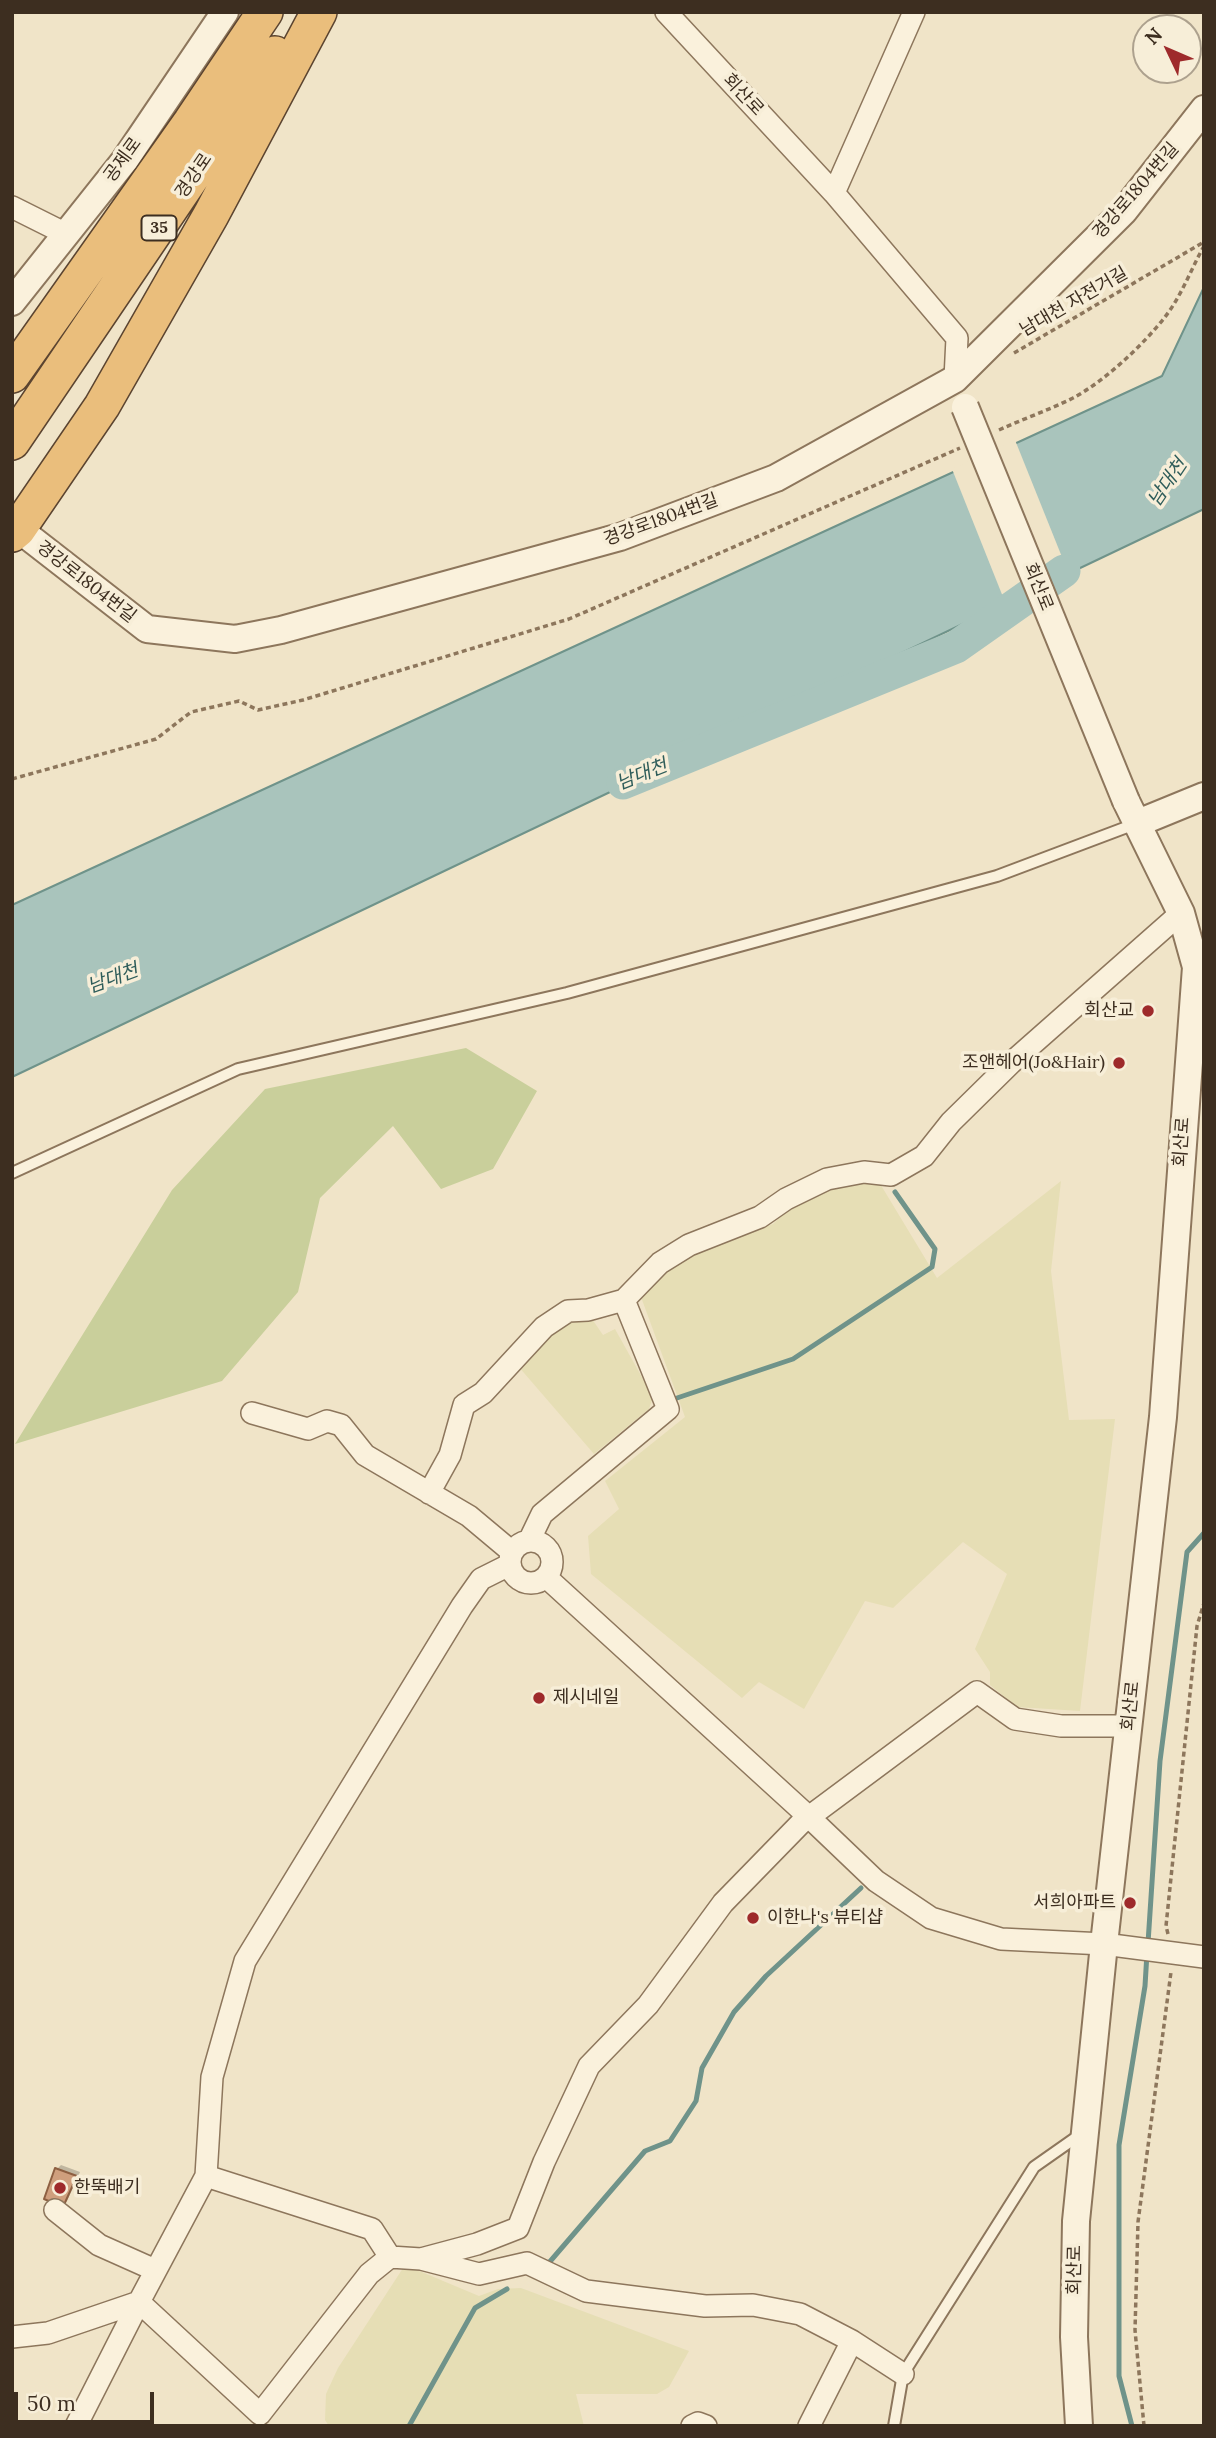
<!DOCTYPE html>
<meta charset="utf-8">
<style>
body{margin:0}
#map{position:relative;width:1216px;height:2438px;overflow:hidden;background:#f0e4c8;font-family:Lora,serif}
canvas{display:block}
.frame{position:absolute;inset:0;border:14px solid #3d2e20;pointer-events:none}
.north{position:absolute;left:1132px;top:14px;width:70px;height:70px;box-sizing:border-box;background:#f7eed8;border:2px solid #ada18e;border-radius:50%;rotate:314deg;font-size:19px;font-weight:700;line-height:28px;text-align:center;color:#3d2e20}
.north::after{content:'';display:block;margin:auto;width:24px;height:32px;background:#9e2a2b;clip-path:polygon(50% 0,100% 100%,50% 72%,0 100%)}
.scale{position:absolute;left:14px;top:2392px;width:140px;height:32px;box-sizing:border-box;border:4px solid #3d2e20;border-top:0;padding-left:9px;font-size:21px;line-height:24px;white-space:nowrap;color:#3d2e20;-webkit-text-stroke:5px #f7eed8;paint-order:stroke}
</style>
<div id="map">
<canvas width="1216" height="2438"></canvas>
<div class="frame"></div>
<div class="north">N</div>
<div class="scale">50 m</div>
</div>
<script>
const ctx = document.querySelector('canvas').getContext('2d');
ctx.lineJoin = 'round';
function paint(path, color) {
  ctx.fillStyle = color;
  ctx.fill(path, 'evenodd');
}
function strokePath(path, color, width, dash) {
  ctx.strokeStyle = color;
  ctx.lineWidth = width;
  ctx.lineCap = dash ? 'butt' : 'round';
  ctx.setLineDash(dash || []);
  ctx.stroke(path);
}
function write(font, color, halo, rows, align = 'center') {
  ctx.font = font + ' Lora,"Noto Sans KR",serif';
  ctx.lineWidth = 7;
  ctx.setLineDash([]);
  ctx.textBaseline = 'middle';
  ctx.strokeStyle = halo;
  ctx.fillStyle = color;
  for (const [text, x, y, turn = 0] of rows) {
    ctx.save();
    ctx.translate(x, y);
    ctx.rotate((+turn || 0) * Math.PI / 180);
    ctx.textAlign = isNaN(turn) ? turn : align;
    if (halo) ctx.strokeText(text, 0, 0);
    ctx.fillText(text, 0, 0);
    ctx.restore();
  }
}
paint(new Path2D(`
 M876,1177L937,1278L1061,1181L1051,1271L1069,1420L1115,1419L1080,1711L1017,1707L990,1685V1672L975,1649L1007,1574L963,1542L893,1608L865,1601L804,1709L759,1682L742,1698L591,1574L588,1536L619,1509L605,1481L685,1417L641,1297L678,1256L773,1224L802,1196Z
 M592,1319L603,1335L615,1329L653,1397L649,1409L594,1454L518,1366L566,1321Z
 M405,2265L479,2296L498,2289L521,2288L689,2351L669,2387L657,2394H576L584,2426H329L325,2420L326,2394L338,2368Z`), '#e6deb5');
paint(new Path2D(`
 M466,1048L537,1091L493,1169L441,1189L393,1126L320,1198L298,1292L222,1381L15,1444L172,1190L265,1089Z`), '#c9cf9b');
const water = new Path2D(`
 M1204,287V509L12,1077V905L1162,376Z`);
paint(water, '#a9c4bc');
strokePath(water, '#6f938a', 2);
paint(new Path2D(`
 M1015,440L1070,577L1007,607L952,469Z`), '#f0e4c8');
paint(new Path2D(`
 M61,2165L80,2172L67,2201L63,2205L57,2169Z`), '#0003');
strokePath(new Path2D(`
 M674,1399L793,1359L932,1267L935,1249L895,1192
 M1148,1943L1160,1761L1187,1552L1204,1533
 M547,2265L645,2151L670,2141L696,2101L702,2068L734,2012L766,1976L861,1888
 M26,2426L27,2424
 M409,2426L475,2308L507,2289
 M1132,2426L1119,2376V2145L1145,1986L1147,1953`), '#6f938a', 5);
strokePath(new Path2D(`
 M623,783L956,647L1064,571`), '#a9c4bc', 33);
const building = new Path2D(`
 M55,2168L77,2176L63,2207L44,2199Z`);
paint(building, '#cf9f7d');
strokePath(building, '#8d5f41', 2);
const service = new Path2D(`
 M12,1173L238,1069L567,993L997,876L1135,824
 M894,2426L903,2374L1034,2167L1081,2134`);
const minor = new Path2D(`
 M666,12L834,193L957,338L955,379
 M834,193L914,12
 M12,207L66,234
 M252,1413L308,1429L327,1421L341,1425L365,1455L469,1516L512,1552
 M429,1493L450,1455L464,1405L483,1393L544,1327L568,1311L588,1310L624,1300
 M510 1562a21 21 0 1 1 42 0a21 21 0 1 1-42 0Z
 M529,1541L542,1514L668,1409L624,1300L660,1263L689,1245L760,1217L786,1199L827,1179L864,1172L891,1175L924,1156L951,1122L1011,1063L1181,913
 M546,1577L809,1817L876,1881L931,1918L1001,1939L1104,1944L1204,1957
 M206,2176L372,2229L390,2257
 M55,2210L99,2245L155,2270
 M421,2259L477,2244L518,2228L544,2162L589,2066L648,2005L723,1903L801,1823L977,1692L1015,1719L1061,1726H1129
 M139,2302L260,2414L369,2274L390,2257L421,2259L479,2274L527,2263L586,2291L705,2306L753,2305L800,2314L852,2341L903,2374
 M12,2337L48,2333L139,2302
 M76,2426L139,2302L206,2176L212,2077L245,1961L462,1606L481,1579L509,1565
 M692,2426L698,2423L706,2426
 M809,2426L852,2341`);
const tertiary = new Path2D(`
 M12,302L125,160L225,12
 M12,524L147,629L235,639L281,630L620,537L776,478L955,379L1124,211L1204,109
 M1138,823L1204,796
 M1079,2426L1074,2337L1076,2221L1104,1944L1163,1417L1196,967L1181,913L1126,801`);
const trunk = new Path2D(`
 M12,375L191,122L265,12
 M12,442L275,54
 M12,534L18,529L102,406L211,215L319,12`);
strokePath(service, '#8d765c', 14);
strokePath(minor, '#8d765c', 24);
strokePath(tertiary, '#8d765c', 30);
strokePath(trunk, '#5b4430', 38);
strokePath(new Path2D(`
 M1014,353L1204,242
 M999,430C1023,419 1049,410 1073,398C1105,381 1143,345 1165,317C1182,295 1191,269 1204,246
 M12,779L156,739L191,712L239,701L258,710L303,700L569,619L960,448
 M1168,1934L1166,1926L1197,1626L1204,1603
 M1144,2426L1135,2330L1138,2222L1171,1972`), '#8d765c', 3.5, [5, 3.5]);
strokePath(service, '#faf1dc', 10);
strokePath(minor, '#faf1dc', 21);
strokePath(tertiary, '#faf1dc', 26);
strokePath(trunk, '#eabe7c', 35);
const tertiaryBridge = new Path2D(`
 M965,407L1126,801`);
strokePath(tertiaryBridge, '#8d765c', 30, []);
strokePath(tertiaryBridge, '#faf1dc', 26);
for (const [x, y, r, color] of [
 [1148,1011,7,"#9e2a2b"],
 [1119,1063,7,"#9e2a2b"],
 [539,1698,7,"#9e2a2b"],
 [1130,1903,7,"#9e2a2b"],
 [753,1918,7,"#9e2a2b"],
 [60,2188,7,"#9e2a2b"]
]) {
  const dot = new Path2D();
  dot.arc(x, y, r, 0, 2 * Math.PI);
  ctx.fillStyle = color;
  ctx.fill(dot);
  strokePath(dot, '#f7eed8', 2.5);
}
for (const [x, y, w] of [
 [159,228,35]
]) {
  const box = new Path2D();
  box.roundRect(x - w / 2, y - 12.5, w, 25, 5);
  ctx.fillStyle = '#f7eed8';
  ctx.fill(box);
  strokePath(box, '#3d2e20', 2);
}
write('bold 16px', '#3d2e20', null, [
 ["35",159,228]
]);
write('18px', '#3d2e20', '#f7eed8', [
 ["회산로",743,95,47],
 ["공제로",123,160,-54],
 ["경강로",194,176,-56],
 ["경강로1804번길",1136,191,-49],
 ["남대천 자전거길",1074,302,-30],
 ["경강로1804번길",661,520,-20],
 ["경강로1804번길",86,582,38],
 ["회산로",1038,587,68],
 ["회산로",1182,1142,-86],
 ["회산로",1131,1706,-84],
 ["회산로",1075,2270,-89]
]);
write('18px', '#3d2e20', '#f7eed8', [
 ["회산교",1134,1011],
 ["조앤헤어(Jo&Hair)",1105,1063],
 ["제시네일",553,1698,"left"],
 ["서희아파트",1116,1903],
 ["이한나's 뷰티샵",767,1918,"left"],
 ["한뚝배기",74,2188,"left"]
], 'right');
write('italic 19px', '#2f5d5a', '#f7eed8', [
 ["남대천",1168,483,-56],
 ["남대천",642,775,-22],
 ["남대천",113,979,-20]
]);
</script>
